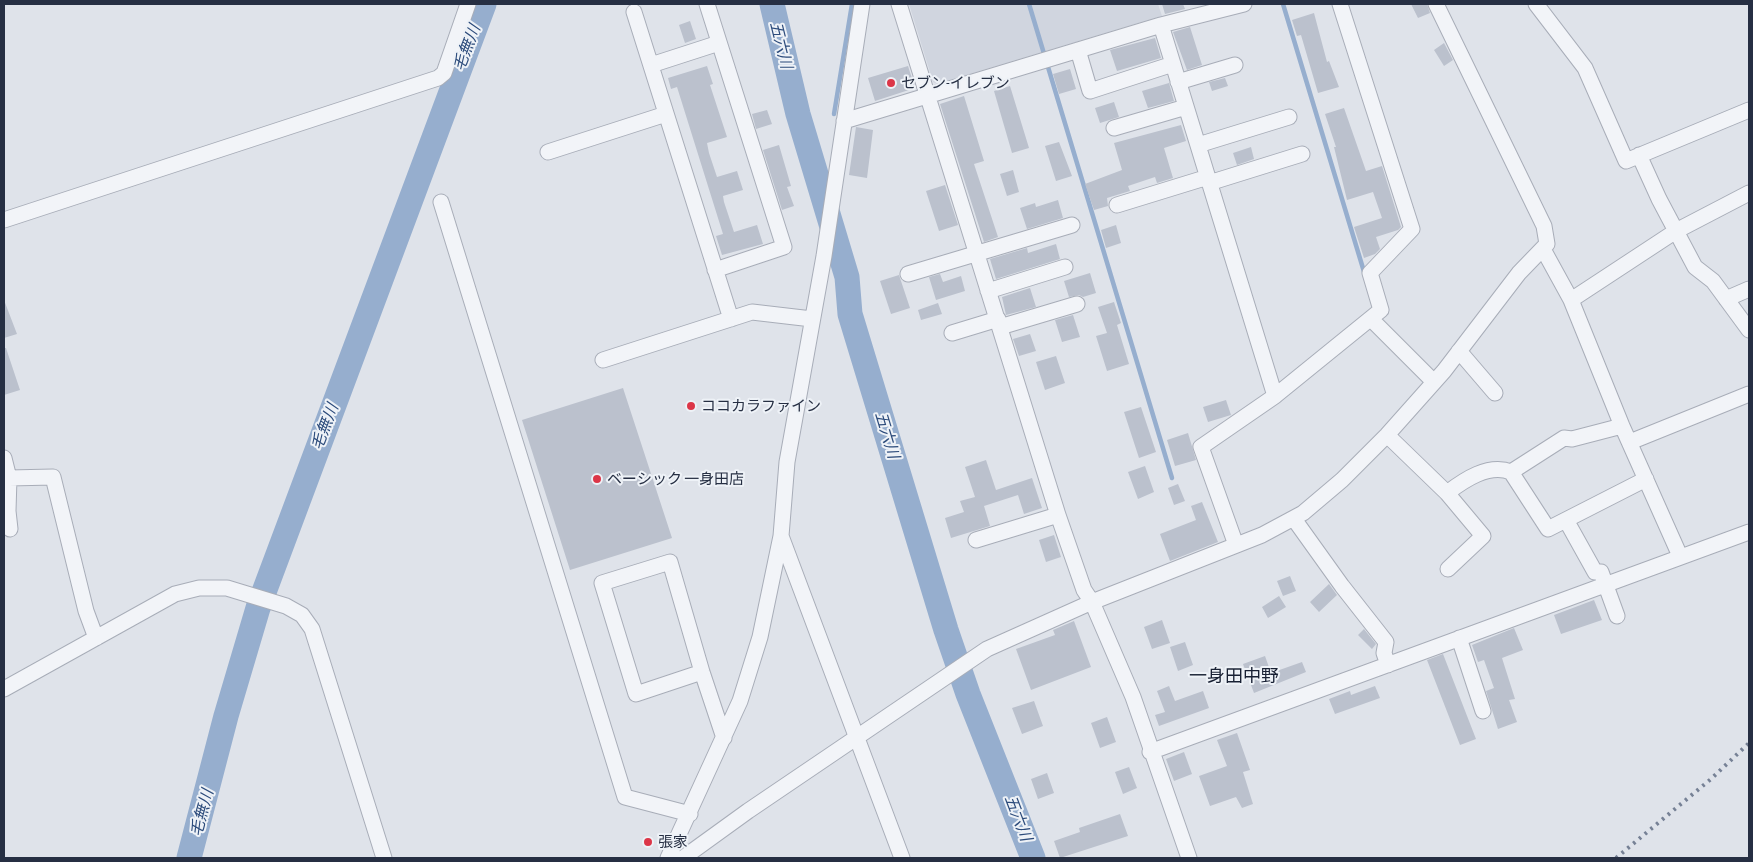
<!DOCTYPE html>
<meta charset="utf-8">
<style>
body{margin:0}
#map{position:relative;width:1753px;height:862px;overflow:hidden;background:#dfe3ea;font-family:"Asap Condensed",sans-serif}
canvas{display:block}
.frame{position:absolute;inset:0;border:5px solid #262f43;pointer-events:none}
</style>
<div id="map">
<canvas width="1753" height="862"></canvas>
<div class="frame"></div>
</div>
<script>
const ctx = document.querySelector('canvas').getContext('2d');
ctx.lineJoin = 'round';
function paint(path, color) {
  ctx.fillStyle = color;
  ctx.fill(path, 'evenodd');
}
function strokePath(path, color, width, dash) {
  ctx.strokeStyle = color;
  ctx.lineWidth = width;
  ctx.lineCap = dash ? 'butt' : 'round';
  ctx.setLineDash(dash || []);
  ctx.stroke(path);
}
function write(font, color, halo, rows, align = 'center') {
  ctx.font = font + ' "Asap Condensed","Noto Sans JP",sans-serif';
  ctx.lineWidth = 4;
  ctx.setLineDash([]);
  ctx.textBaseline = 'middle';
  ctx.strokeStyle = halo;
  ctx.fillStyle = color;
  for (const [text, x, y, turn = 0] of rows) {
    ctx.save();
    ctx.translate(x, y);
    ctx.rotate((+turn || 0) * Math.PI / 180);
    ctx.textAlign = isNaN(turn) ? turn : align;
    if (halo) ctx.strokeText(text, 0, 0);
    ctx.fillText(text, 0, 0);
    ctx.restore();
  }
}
paint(new Path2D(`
 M909,4H1158L1162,16L937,84L933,82Z`), '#d0d5df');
strokePath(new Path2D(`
 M1029,4L1172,478
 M1283,4L1365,275
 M834,114L852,4`), '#96aece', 4.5);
strokePath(new Path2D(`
 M772,4L798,114L847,277L850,314L946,630L968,694L1033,858
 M189,858L226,716L258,608L484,4`), '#96aece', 25);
paint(new Path2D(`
 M1162,4H1183L1185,9L1165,14Z
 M1411,4H1427L1430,13L1418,18Z
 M1314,13L1327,62L1329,61L1339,87L1318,93L1301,35L1297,36L1292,20Z
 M690,21L696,39L685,43L679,25Z
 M1190,27L1202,65L1187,70L1173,32Z
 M1155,38L1161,58L1117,71L1110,50Z
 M1444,43L1453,60L1444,66L1434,50Z
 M707,66L713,84L710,85L727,137L707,143L709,153L717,177L737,171L743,190L723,196L724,202L734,232L757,225L763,244L722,255L716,236L723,234L677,87L671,89L668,78Z
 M908,66L915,88L875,101L868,78Z
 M1070,69L1076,89L1059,94L1053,74Z
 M1225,78L1228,86L1212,91L1209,82Z
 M1169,83L1174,101L1148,108L1142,91Z
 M1010,86L1029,148L1012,153L994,91Z
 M964,96L984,161L974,164L998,237L984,242L940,104Z
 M1114,102L1119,117L1100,123L1095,108Z
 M1344,108L1366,171L1382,166L1401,227L1398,230L1376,237L1380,249L1375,254L1364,258L1354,227L1382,218L1373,192L1347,200L1334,147H1336L1325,114Z
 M767,110L772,124L756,129L752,114Z
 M1181,125L1186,141L1164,148L1173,178L1157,183L1155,177L1128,186L1130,191L1107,198L1108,206L1094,210L1085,184L1122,170L1114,143Z
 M856,127L873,130L867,178L849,175Z
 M1059,142L1072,176L1056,181L1045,146Z
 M779,145L791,186L787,187L794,206L782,210L763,150Z
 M1251,147L1254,159L1237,165L1233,153Z
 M1013,170L1019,192L1007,196L1000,174Z
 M945,185L958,225L939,231L926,191Z
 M1058,200L1063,218L1027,229L1020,208L1035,203L1036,207Z
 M1116,225L1121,243L1106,248L1101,230Z
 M1056,244L1060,259L996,279L990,259L1027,248L1028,253Z
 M1090,273L1096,293L1083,297L1079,295L1069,297L1064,281Z
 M940,274L943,282L961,276L965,291L936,300L929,277Z
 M899,275L910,308L891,314L880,281Z
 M1030,288L1036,307L1006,315L1002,297Z
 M4,300L17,334L4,338Z
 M1114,302L1121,323L1117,325L1129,364L1107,371L1096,336L1107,333L1098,307Z
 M938,303L942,314L921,320L918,310Z
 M1073,315L1080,337L1062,342L1055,320Z
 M1030,334L1036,351L1019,356L1013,339Z
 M4,348H6L20,390L4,395Z
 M1056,356L1065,383L1045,390L1036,362Z
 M623,388L672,538L570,570L522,420Z
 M1226,400L1231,415L1208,422L1203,407Z
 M1141,407L1156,452L1139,458L1124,412Z
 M1188,433L1196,460L1175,466L1167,440Z
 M986,460L996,490L1032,478L1042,508L1024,514L1018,495L984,506L990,526L951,538L945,518L964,512L960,501L975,497L965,467Z
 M1145,466L1154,492L1138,499L1128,472Z
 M1178,484L1185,501L1174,505L1168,488Z
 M1202,502L1218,542L1170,561L1160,534L1196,520L1191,506Z
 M1054,535L1061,557L1046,562L1039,540Z
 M1290,576L1296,591L1283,596L1277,581Z
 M1329,584L1337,595L1319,612L1310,602Z
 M1279,596L1286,607L1268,618L1262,607Z
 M1594,600L1602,620L1561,634L1554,615Z
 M1162,620L1170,643L1152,649L1144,627Z
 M1074,621L1091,667L1031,690L1016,649L1055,635L1053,630Z
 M1514,628L1523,650L1502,658L1515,699L1509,700L1517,722L1498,729L1486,691L1494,688L1484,660L1478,662L1472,645Z
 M1364,629L1376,644L1372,649L1358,635Z
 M1185,642L1193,665L1178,671L1170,647Z
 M1443,654L1476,739L1460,745L1427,660Z
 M1265,656L1271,673L1302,662L1306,672L1254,693L1243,664Z
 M1169,686L1175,701L1203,691L1209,708L1159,726L1155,715L1165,712L1157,691Z
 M1375,686L1380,698L1335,714L1329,699L1350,691L1351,695Z
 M1034,701L1043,726L1022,734L1012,708Z
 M1107,717L1116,742L1100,748L1091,723Z
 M1237,733L1250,770L1243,772L1253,804L1242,808L1236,797L1210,806L1199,776L1227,766L1217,740Z
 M1184,752L1192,774L1174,781L1166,759Z
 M1129,767L1137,788L1123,794L1115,772Z
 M1047,773L1054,793L1038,799L1031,779Z
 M1120,814L1128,836L1060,858L1054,841L1080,832L1079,828Z`), '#bbc1cd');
const minor = new Path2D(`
 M707,4L784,247L715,270
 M899,4L1058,515L1084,590L1092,602L1133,697L1189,858
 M1536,4L1585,68L1626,161L1749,110
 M634,12L731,319
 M1161,25L1275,396L1201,447L1236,545
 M1078,50L1090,91L1173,64
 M651,65L719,43
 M1178,82L1235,65
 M844,121L1161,25L1244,4
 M1114,128L1186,107
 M1198,145L1289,117
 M548,152L666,114
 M1639,155L1659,199L1695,267L1713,281L1749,330
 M1209,183L1302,154
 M441,202L625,797L690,814
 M1117,205L1208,177
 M4,220L438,78L444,73L468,4
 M1543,249L1571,300L1622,426L1680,556
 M908,274L1072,225
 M988,291L1065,267
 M1726,299L1749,289
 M1571,300L1676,231L1749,193
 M1371,319L1434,382
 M1000,327L1077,304
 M952,333L998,319
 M1459,351L1495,393
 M603,360L752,312L812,319
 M1275,396L1381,310L1370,273L1412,229L1340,4
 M1622,426L1572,439L1564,438L1511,472L1548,529L1646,479
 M1387,435L1447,493C1464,480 1489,463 1511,472
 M1630,442L1749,394
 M4,458L9,478L53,477L86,611L96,638
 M9,478L8,511L10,529
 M1447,493L1483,536L1448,569
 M1294,519L1342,586L1386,642L1384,653L1388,665
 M1566,520L1595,572H1601L1617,616
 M781,536L902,858
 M976,540L1058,515
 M1459,638L1483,711
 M702,672L636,694L602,583L670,562L702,672L724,738
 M4,689L175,594L199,588H227L286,606L302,615L312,629L384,858
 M1150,752L1749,532
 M668,858L740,701L760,637L781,536L787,462L824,256L862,4
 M683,858L748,811L987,649L1092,602L1262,535L1303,513L1342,480L1387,435L1444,371L1519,273L1547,244L1544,226L1436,4`);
strokePath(minor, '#a8adb8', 17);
strokePath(minor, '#f2f4f8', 15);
strokePath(new Path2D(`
 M1616,858L1711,779L1749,743`), '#768195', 4, [2.5, 5]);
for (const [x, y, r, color] of [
 [891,83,5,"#dc3648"],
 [691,406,5,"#dc3648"],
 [597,479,5,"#dc3648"],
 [648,842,5,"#dc3648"]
]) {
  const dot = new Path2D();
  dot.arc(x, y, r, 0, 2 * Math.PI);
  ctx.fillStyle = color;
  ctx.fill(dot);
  strokePath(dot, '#eef2f7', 2);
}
write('15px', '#262f43', '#eef2f7', [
 ["セブン-イレブン",901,83],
 ["ココカラファイン",701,406],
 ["ベーシック 一身田店",607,479],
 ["張家",658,842]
], 'left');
write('italic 16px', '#2c4b7b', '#eef2f7', [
 ["五六川",781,45,76],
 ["毛無川",467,48,-69],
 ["毛無川",325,427,-69],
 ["五六川",887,435,73],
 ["毛無川",202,813,-75],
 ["五六川",1018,818,69]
]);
write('18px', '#182033', '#eef2f7', [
 ["一身田中野",1234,676]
]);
</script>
